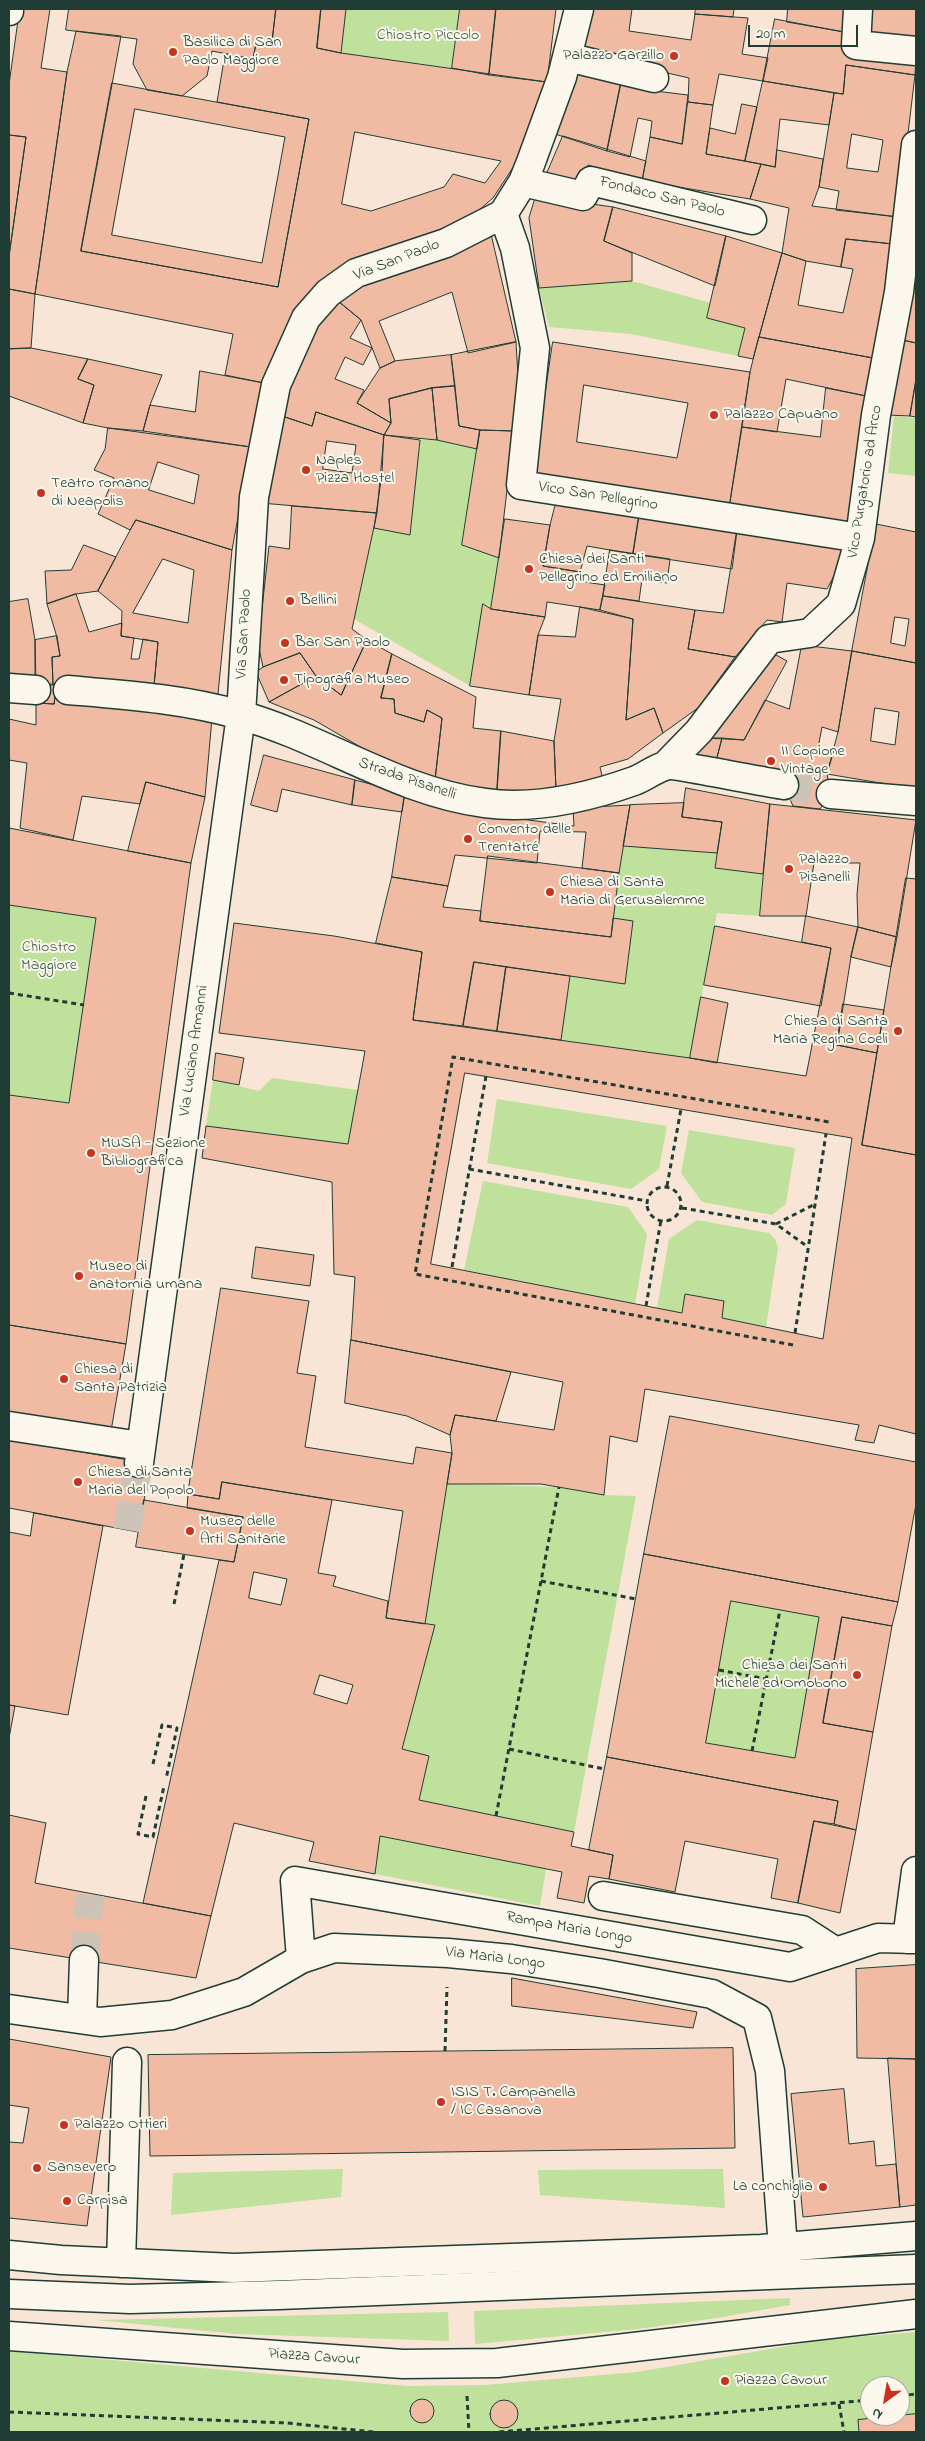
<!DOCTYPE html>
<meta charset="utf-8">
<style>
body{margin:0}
#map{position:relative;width:925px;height:2441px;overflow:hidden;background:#f8e5d6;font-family:"Indie Flower",sans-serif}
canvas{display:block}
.frame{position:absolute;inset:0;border:10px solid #1f3d34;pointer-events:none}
.north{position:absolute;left:860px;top:2376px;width:50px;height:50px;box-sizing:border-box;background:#fbf7ec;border:1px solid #a3ada2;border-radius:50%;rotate:212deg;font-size:14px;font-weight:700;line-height:20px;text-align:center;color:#1f3d34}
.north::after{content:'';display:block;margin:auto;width:18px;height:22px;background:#c8321e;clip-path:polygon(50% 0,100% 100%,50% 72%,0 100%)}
.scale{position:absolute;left:748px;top:25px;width:110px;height:22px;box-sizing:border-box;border:2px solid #1f3d34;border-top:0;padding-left:6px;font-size:15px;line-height:18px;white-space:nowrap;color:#1f3d34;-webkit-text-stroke:4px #fbf7ec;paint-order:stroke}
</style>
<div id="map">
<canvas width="925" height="2441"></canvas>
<div class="frame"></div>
<div class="north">N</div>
<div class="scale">20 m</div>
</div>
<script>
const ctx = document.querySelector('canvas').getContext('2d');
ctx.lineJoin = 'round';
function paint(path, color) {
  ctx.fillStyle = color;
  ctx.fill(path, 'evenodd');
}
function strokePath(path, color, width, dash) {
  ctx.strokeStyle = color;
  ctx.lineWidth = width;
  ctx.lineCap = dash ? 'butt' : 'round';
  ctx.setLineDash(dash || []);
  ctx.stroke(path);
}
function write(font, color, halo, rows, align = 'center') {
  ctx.font = font + ' "Indie Flower",sans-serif';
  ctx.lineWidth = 4;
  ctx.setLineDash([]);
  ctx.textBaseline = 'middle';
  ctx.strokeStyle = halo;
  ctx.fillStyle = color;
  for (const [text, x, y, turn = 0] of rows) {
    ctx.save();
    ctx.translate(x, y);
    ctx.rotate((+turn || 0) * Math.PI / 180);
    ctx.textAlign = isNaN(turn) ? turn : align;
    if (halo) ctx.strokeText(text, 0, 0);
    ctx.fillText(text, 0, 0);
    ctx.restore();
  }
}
paint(new Path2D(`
 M346,9H460L452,68L341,53Z
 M632,281L711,303L707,318L745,328L738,356L631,334L549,327L539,288Z
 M894,416L916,418V476L888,473Z
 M420,440H437L477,449L462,544L499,558L491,609L483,604L470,686L354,619L374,528L410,535Z
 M623,846L717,853L715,868L763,874L760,916L717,913L690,1058L561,1040L570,976L625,983L633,922L613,918Z
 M9,905L96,918L69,1103L9,1095Z
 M272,1078L358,1090L348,1144L206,1126L213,1080L259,1091Z
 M497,1099L667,1126L659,1169L631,1189L487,1163Z
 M689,1130L795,1148L786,1204L772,1215L702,1202L681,1173Z
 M483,1181L628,1207L647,1234L635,1304L464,1270Z
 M697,1220L769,1233L775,1239L778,1248L766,1327L722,1318L724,1301L685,1294L682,1313L657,1308L669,1239Z
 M447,1484L559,1487L604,1495L636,1496L574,1832L419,1800L429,1757L402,1749L425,1624Z
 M731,1601L819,1617L795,1758L706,1743Z
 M380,1836L546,1869L540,1906L375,1874Z
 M343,2169L341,2197L171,2215L173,2173Z
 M723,2169L725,2208L540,2195L538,2170Z
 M790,2298V2305L717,2318L638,2329L475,2344L474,2311Z
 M448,2312L449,2341L236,2334L97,2320Z
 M916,2332V2432H9V2351L407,2386L485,2385L637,2372L822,2340ZM870,2386H900V2416H870Z`), '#bfe19b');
const building = new Path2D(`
 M20,9H50L41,68L67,72L35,294L9,289V256L26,137L9,135V85Z
 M69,9H276L272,40L257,38L253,59L212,51L207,76L182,96L147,90L133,64L137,39L66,30Z
 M276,9H321L317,48L341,53L547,82L518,160L493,198L472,216L381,254L264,383L225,375L233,334L35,294L67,72L76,31L121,36L81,251L278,287L309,119L217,102L225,54L253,59L257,38L272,40ZM355,132L501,161L485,183L453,174L444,187L371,211L342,204Z
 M321,9H346L341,53L317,48Z
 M460,9H496L489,75L452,68Z
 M496,9H556L547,82L489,75Z
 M592,9H632L629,31L691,40L695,14L748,18L742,54L768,58L763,81L719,74L713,105L688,102L689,78L581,53Z
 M696,9H734L733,17L695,14Z
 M788,9H846L844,32L787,22Z
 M864,9H916V41L862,35Z
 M775,19L844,32L842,49L916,58L915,75L846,65L843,94L763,81Z
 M846,65L915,75L898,217L836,210L839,191L819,187L834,93L843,94ZM852,134L883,140L878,172L847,168Z
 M577,70L621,83L607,151L552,133Z
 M763,81L834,93L829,125L780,119L775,167L745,161Z
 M112,83L309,119L278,287L81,251ZM135,109L285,137L262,263L112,235Z
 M621,83L655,91L688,95L682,144L650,137L652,121L638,118L630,157L607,151Z
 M688,102L713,105L706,154L761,164L750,199L642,181L650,137L682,144Z
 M742,104L757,107L745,161L706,154L710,128L735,134Z
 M9,135L26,137L9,256Z
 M563,136L646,161L642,181L588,165L572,186L545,178Z
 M777,150L823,159L819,187L812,206L898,217L893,244L846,239L841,267L806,261L782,253L789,208L750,199L761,164L775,167Z
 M536,196L613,207L604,241L632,253V281L539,288L529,218Z
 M613,207L726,236L715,286L604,241Z
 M491,234L516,342L468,353L452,292L379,321L395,361L380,368L361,320L338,301L361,282Z
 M726,236L782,253L753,359L738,356L745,328L707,318Z
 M846,239L893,244L890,292L873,358L759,337L782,253L806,261L798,305L843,313L853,269L841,267Z
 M916,262V343L898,339Z
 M9,289L35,294L31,348L9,349Z
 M338,301L361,320L350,338L372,348L363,365L345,357L335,379L364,390L357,403L391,423L384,435L316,412L312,426L279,415L312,325Z
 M759,337L873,358L866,396L786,379L777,432L742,427L750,372Z
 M898,339L916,343V379L910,416L887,415Z
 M516,342L519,392L514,431L480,430L459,426L451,355Z
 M553,342L750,372L729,508L533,478ZM584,385L688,403L677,458L577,442Z
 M31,348L88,359L78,379L94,385L83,423L9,396V349Z
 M451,355L455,386L432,388L389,399L391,423L357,403L380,368L395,361Z
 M88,359L162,375L150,405L143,431L108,428L83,423L94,385L78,379Z
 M200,371L264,383L251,447L143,431L150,405L195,412Z
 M916,380V417L910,416Z
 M455,386L459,426L480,430L477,449L437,440L432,388Z
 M432,388L437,440L384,435L391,423L389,399Z
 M826,388L866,396L849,525L729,508L742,427L820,437Z
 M316,412L384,435L377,513L261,503L279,415L312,426ZM327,441L356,445L352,473L323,469Z
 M108,428L251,447L232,550L136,520L130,530L98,514L114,478L94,470L105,449ZM158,462L199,475L194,504L149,490Z
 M480,430L514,431L499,558L462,545Z
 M384,435L420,440L410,535L374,528L382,474Z
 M556,503L639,516L633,554L587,546L580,572L543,566L550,525Z
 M292,506L377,513L352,629L367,640L341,695L316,676L300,653L263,667L258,644L269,546L289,549Z
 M639,516L737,531L732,569L633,554Z
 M505,519L550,525L543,566L580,572L578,581L605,585L600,610L547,602L545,617L491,609Z
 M136,520L232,550L218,694L154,686L158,642L121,636L122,611L98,591ZM163,559L194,570L188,623L133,613Z
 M876,524L916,532V663L852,651ZM895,617L909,619L905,646L891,643Z
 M737,531L849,548L827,589L787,583L782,622L767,620L735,657L688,649L695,610L723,613Z
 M84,545L116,557L98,591L76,594L47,604L45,571L71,570Z
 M610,550L670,559L667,583L642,579L639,601L603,596Z
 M76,594L89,632L122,623L121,636L134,638L131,659H139L143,639L158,642L154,686L53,685L52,657L60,656L56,634L47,604Z
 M603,596L695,610L688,649L735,657L698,708L663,733L654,708L626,720L633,619L600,610Z
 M28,599L35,640V680L9,677V602Z
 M483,604L491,609L545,617L538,635L529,695L470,686Z
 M580,607L633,619L626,720L654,708L663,733L628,759L600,767L603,780L556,790L554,741L561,699L529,695L538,635L575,637Z
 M57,636L60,656L52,657L53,685H36L35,640Z
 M367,640L392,654L381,698L394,699L395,713L424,722L427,710L442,718L435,780L395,767L314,720L269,702L316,676L341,695Z
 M802,645L852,651L838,732L822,727L818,748L834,750L827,774L801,768L788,778L715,765L722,738L744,740L765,700L789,709Z
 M769,651L787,661L744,740L705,738Z
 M852,651L916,663V789L827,774L838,732ZM875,708L899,712L895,745L871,741Z
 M300,653L316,676L269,702L256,672L263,667Z
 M392,654L476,697L473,728L501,731L497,792L435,780L442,718L427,710L424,722L395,713L394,699L381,698Z
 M69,684L68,697L55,696L54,704L36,703V685Z
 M55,696L212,718L205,797L146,782L140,804L82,796L73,840L20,828L27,763L9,760V719L36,725V703L54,704Z
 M501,731L554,741L556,790L497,792Z
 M705,738H722L715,765L687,763Z
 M264,755L355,780L352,805L282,789L277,812L251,805Z
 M801,768L827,774L831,794L820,809L793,806L784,785L788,778Z
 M355,780L405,793L402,812L352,805Z
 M146,782L205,797L191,863L128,851Z
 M686,788L770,804L763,874L715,868L722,822L682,817Z
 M405,793L453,810L574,826L573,808L630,805L619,873L582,868L586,832L540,831L537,863L455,855L448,886L392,877Z
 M684,803L682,817L722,822L717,853L623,846L630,805Z
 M770,804L916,820L897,937L858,927L857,894L860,863H814L806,916H760Z
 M9,828L191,863L126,1344L9,1325V1095L69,1103L96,918L9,905Z
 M488,856L619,873L611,937L480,921Z
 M392,877L448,886L443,907L481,911L480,921L611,937L613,918L633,921L625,984L474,962L463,1026L413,1020L422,952L376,943Z
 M906,878L916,879V1155L862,1145Z
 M806,916L858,927L851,957L837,1045L877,1053L862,1145L916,1155V1434L879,1425L874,1443L855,1440L859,1425L645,1389L637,1442L610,1436L604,1495L541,1484H447L452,1453L450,1435L455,1415L554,1430L563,1382L351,1340L355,1277L334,1274L332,1182L202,1158L206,1126L348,1144L365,1051L219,1033L234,923L334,936L422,952L413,1020L690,1058L806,1076L831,948L802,942ZM465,1073L852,1138L823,1339L722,1318L724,1301L685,1294L682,1313L431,1264Z
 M715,926L831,948L821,1006L704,985Z
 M858,927L897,937L891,967L851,957Z
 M474,962L506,967L497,1031L463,1026Z
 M506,967L570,976L561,1040L497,1031Z
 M701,997L728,1003L717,1063L690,1058Z
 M843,1004L884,1010L877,1053L837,1045Z
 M216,1053L244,1058L239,1085L213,1080Z
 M256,1247L314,1255L310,1286L252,1278Z
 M221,1288L309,1301L297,1373L316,1376L305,1447L413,1464L416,1447L452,1453L425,1624L386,1618L403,1511L222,1482L219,1499L188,1494Z
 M9,1325L126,1344L111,1431L9,1415Z
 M351,1340L511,1372L496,1421L455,1415L450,1435L407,1416L345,1403Z
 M670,1416L916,1462V1504L898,1602L644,1554Z
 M9,1439L151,1464L138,1532L9,1508Z
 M222,1482L332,1500L318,1573L336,1576L333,1586L388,1601L386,1618L435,1625L402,1749L429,1756L419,1800L574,1832L571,1846L613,1855L609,1879L589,1876L584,1903L557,1898L562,1872L380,1836L375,1874L309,1861L314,1842L234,1823L211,1916L143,1903L219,1560L234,1562L243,1517L187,1508L188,1494L219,1499ZM254,1572L287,1579L281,1605L249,1598ZM320,1675L353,1685L347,1704L314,1694Z
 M144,1500L243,1517L234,1562L136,1547Z
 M34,1513L103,1526L68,1715L9,1705V1532L30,1536Z
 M644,1554L898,1602L892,1626L842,1617L823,1723L873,1732L856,1830L834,1824L838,1801L607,1757ZM731,1601L819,1617L795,1758L706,1743Z
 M842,1617L892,1626L873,1732L823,1723Z
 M9,1705L15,1706L9,1738Z
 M607,1757L838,1801L834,1824L814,1821L798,1903L771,1898L778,1859L685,1841L675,1892L609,1879L613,1855L589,1850Z
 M9,1815L46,1823L35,1883L211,1916L196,1978L9,1948Z
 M814,1821L856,1830L840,1913L798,1903Z
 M916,1965V2059L857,2058L856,1969Z
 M512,1978L697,2012L693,2028L512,2006Z
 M9,2039L111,2057L87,2226L9,2218V2142L23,2143L29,2108L9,2105Z
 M733,2048L735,2148L150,2156L148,2055Z
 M888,2058L916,2059V2205L900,2207Z
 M844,2089L849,2144L874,2141L876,2166L896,2164L900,2207L803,2217L791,2094Z
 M410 2411a12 12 0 1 1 24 0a12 12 0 1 1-24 0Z
 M490 2414a14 14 0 1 1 28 0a14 14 0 1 1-28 0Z
 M916,2414V2432H859L858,2420Z`);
paint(building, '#f0bba2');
strokePath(building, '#1f3d34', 1);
strokePath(new Path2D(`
 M784,785L831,794
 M127,1530L139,1463
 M84,1960L90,1895`), '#cdc3b6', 28, [28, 14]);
const minor = new Path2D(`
 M858,9L856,45L916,51
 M9,11V9
 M567,57L654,78
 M523,182L583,196L591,181L752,220
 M503,214L515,248L535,348L521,485L860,538
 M9,688L36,690
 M68,690C126,695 184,699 240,715C323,738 398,792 485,803C534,810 589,797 634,781C645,777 654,769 665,766C673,763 767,783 784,785
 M666,765L699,731L769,639L810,633L841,604L860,538L876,415L899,292L916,145
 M831,794L916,801
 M9,1426L140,1446
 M139,1463L241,715L254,497L276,385L306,318L328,293L356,273L446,243L503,214L523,182L531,162L562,77L579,9
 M603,1896L802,1930L836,1952
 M907,1939L916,1871
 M301,1959L295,1881L790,1967L878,1938L916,1939
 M9,2009L100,2022L172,2015L244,1992L301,1959L334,1948L448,1953L511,1959L599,1973L712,1994L757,2018L770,2071L783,2248
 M82,2019L84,1960
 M9,2255L61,2260L234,2268L761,2249L916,2236
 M121,2263L127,2062`);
const major = new Path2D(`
 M9,2294L130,2299L279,2295L916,2269
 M9,2336L403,2364L497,2363L916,2314`);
strokePath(minor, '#1f3d34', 31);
strokePath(major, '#1f3d34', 31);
strokePath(new Path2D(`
 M9,993L84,1005
 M469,1169L647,1201
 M667,1186L681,1109
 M647 1204a17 17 0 1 1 34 0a17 17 0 1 1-34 0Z
 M682,1208L776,1224L808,1247
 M776,1224L815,1204
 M452,1267L486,1076
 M646,1306L661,1220
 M795,1333L826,1134
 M793,1345L415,1274L453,1057L829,1122
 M541,1581L636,1599
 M174,1604L184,1554
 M719,1670L807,1687
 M509,1749L604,1769
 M752,1751L780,1610
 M153,1764L162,1725L177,1728L166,1779
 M146,1796L138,1834L153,1837L164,1786
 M496,1816L559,1487
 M445,2051L447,1987
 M467,2396L469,2432
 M900,2396L916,2394
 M839,2404L844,2432
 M9,2412L287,2423L374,2432
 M499,2432L870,2400`), '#1f3d34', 3, [5, 4]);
strokePath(minor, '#fbf7ec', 28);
strokePath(major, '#fbf7ec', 28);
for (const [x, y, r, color] of [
 [173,52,5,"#c8321e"],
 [674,56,5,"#c8321e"],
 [714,415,5,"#c8321e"],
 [306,470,5,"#c8321e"],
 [41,493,5,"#c8321e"],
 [529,569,5,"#c8321e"],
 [290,601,5,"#c8321e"],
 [285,643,5,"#c8321e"],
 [284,680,5,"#c8321e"],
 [771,761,5,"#c8321e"],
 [468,839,5,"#c8321e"],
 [789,869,5,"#c8321e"],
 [550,892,5,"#c8321e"],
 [898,1031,5,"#c8321e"],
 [91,1153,5,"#c8321e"],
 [79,1276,5,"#c8321e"],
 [64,1379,5,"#c8321e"],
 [78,1482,5,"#c8321e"],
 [190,1531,5,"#c8321e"],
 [857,1675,5,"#c8321e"],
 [441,2102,5,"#c8321e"],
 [64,2125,5,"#c8321e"],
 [37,2168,5,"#c8321e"],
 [823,2187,5,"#c8321e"],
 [67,2201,5,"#c8321e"],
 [725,2381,5,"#c8321e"]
]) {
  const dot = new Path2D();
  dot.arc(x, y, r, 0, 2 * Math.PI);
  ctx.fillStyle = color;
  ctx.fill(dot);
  strokePath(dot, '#fbf7ec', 2);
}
write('16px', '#3f5e49', '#fbf7ec', [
 ["Chiostro Piccolo",428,36],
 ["Chiostro",49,948],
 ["Maggiore",49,966]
]);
write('16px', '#1f3d34', '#fbf7ec', [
 ["Basilica di San",183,43],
 ["Paolo Maggiore",183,61],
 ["Palazzo Garzillo",664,56,"right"],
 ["Palazzo Capuano",724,415],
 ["Naples",316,461],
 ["Pizza Hostel",316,479],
 ["Teatro romano",51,484],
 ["di Neapolis",51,502],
 ["Chiesa dei Santi",539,560],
 ["Pellegrino ed Emiliano",539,578],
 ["Bellini",300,601],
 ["Bar San Paolo",295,643],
 ["Tipografia Museo",294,680],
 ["II Copione",781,752],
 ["Vintage",781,770],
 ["Convento delle",478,830],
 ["Trentatré",478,848],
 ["Palazzo",799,860],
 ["Pisanelli",799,878],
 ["Chiesa di Santa",560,883],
 ["Maria di Gerusalemme",560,901],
 ["Chiesa di Santa",888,1022,"right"],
 ["Maria Regina Coeli",888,1040,"right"],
 ["MUSA - Sezione",101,1144],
 ["Bibliografica",101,1162],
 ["Museo di",89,1267],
 ["anatomia umana",89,1285],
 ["Chiesa di",74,1370],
 ["Santa Patrizia",74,1388],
 ["Chiesa di Santa",88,1473],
 ["Maria del Popolo",88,1491],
 ["Museo delle",200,1522],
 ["Arti Sanitarie",200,1540],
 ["Chiesa dei Santi",847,1666,"right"],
 ["Michele ed Omobono",847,1684,"right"],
 ["ISIS T. Campanella",451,2093],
 ["/ IC Casanova",451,2111],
 ["Palazzo Ottieri",74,2125],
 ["Sansevero",47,2168],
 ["La conchiglia",813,2187,"right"],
 ["Carpisa",77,2201],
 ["Piazza Cavour",735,2381]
], 'left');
write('16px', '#1f3d34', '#fbf7ec', [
 ["Fondaco San Paolo",662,198,14],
 ["Via San Paolo",397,261,-21],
 ["Vico Purgatorio ad Arco",866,482,-81],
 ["Vico San Pellegrino",598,497,9],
 ["Via San Paolo",245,634,-87],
 ["Strada Pisanelli",407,780,19],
 ["Via Luciano Armanni",195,1051,-82],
 ["Rampa Maria Longo",569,1929,10],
 ["Via Maria Longo",495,1959,7],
 ["Piazza Cavour",314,2358,4]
]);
</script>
